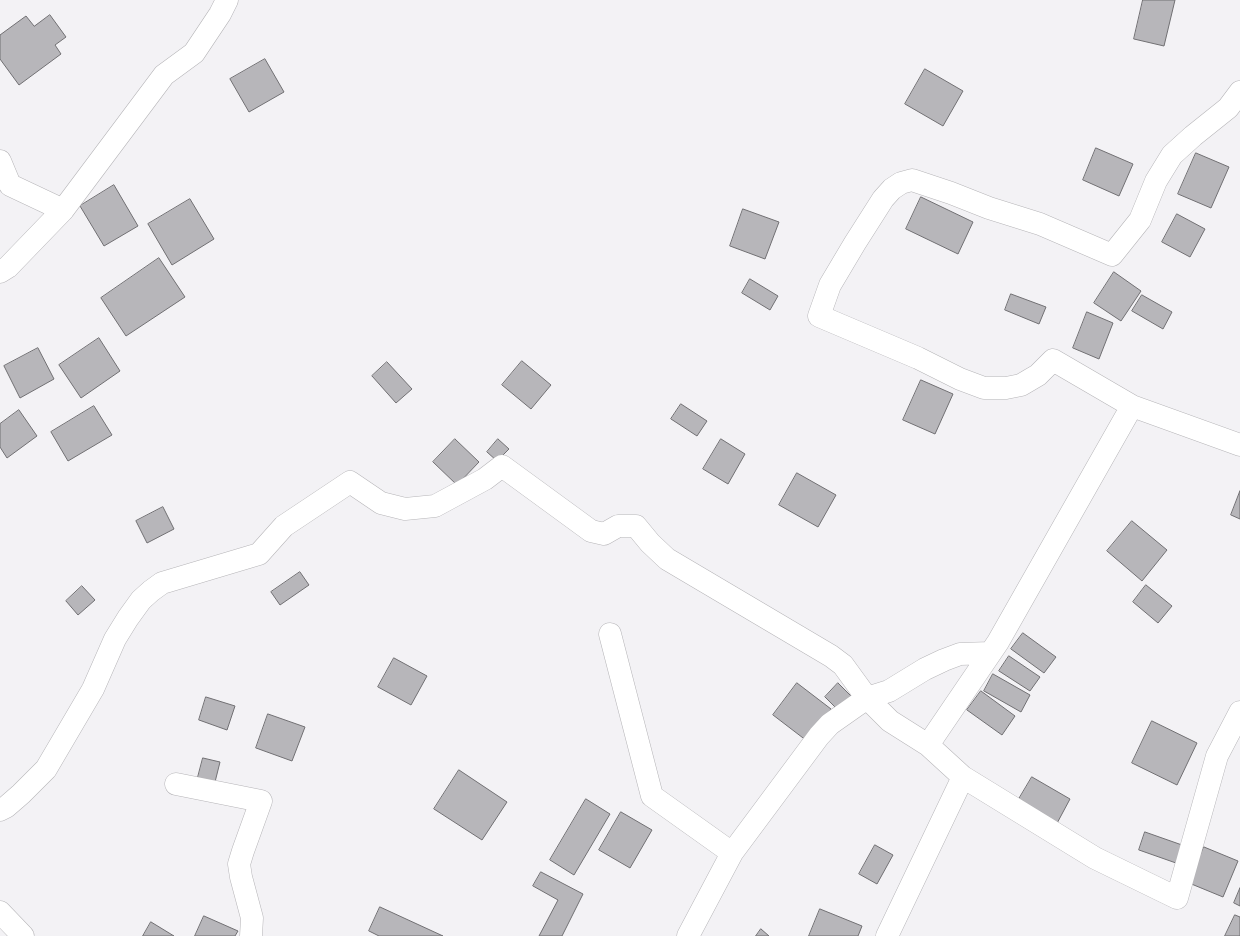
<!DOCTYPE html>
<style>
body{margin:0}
canvas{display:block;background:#f3f2f5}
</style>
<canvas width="1240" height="936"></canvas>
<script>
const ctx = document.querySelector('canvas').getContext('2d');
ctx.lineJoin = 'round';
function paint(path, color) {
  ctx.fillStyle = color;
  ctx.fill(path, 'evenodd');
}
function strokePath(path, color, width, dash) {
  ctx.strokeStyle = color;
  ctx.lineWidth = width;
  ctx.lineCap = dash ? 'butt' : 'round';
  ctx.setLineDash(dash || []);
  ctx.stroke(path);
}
const building = new Path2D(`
 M1143,0H1175L1164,46L1134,39Z
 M50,15L66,37L55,45L61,54L19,85L0,59V35L26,16L34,26Z
 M265,59L284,92L249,112L230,79Z
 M925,69L963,91L943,126L905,104Z
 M1096,148L1133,164L1119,196L1083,180Z
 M1196,153L1229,167L1211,208L1178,194Z
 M114,185L138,226L104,246L80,206Z
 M921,197L973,222L958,254L906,229Z
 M190,199L214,239L172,265L148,224Z
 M743,209L779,222L765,259L730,246Z
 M1177,214L1205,229L1190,257L1162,242Z
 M159,258L185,297L126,336L101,298Z
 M1114,272L1141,291L1121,321L1094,303Z
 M750,279L778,296L770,310L742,293Z
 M1011,294L1046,307L1039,324L1005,310Z
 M1142,295L1172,312L1163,329L1132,311Z
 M1087,312L1113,323L1099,359L1073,348Z
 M99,338L120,371L81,398L59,365Z
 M38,348L54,379L20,398L4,366Z
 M522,361L551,385L531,409L502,385Z
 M387,362L412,389L396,403L372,376Z
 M921,380L953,394L935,434L903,420Z
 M681,404L707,421L697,436L671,419Z
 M94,406L112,435L68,461L51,432Z
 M19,410L37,436L7,458L0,447V424Z
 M455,439L479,462L457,485L433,462Z
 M498,439L509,449L497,461L487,452Z
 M721,439L745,454L728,484L703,469Z
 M797,473L836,495L818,527L779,505Z
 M1240,491V519L1231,515Z
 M163,507L174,529L147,543L136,521Z
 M1132,521L1167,550L1142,581L1107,551Z
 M300,572L309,585L280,605L271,592Z
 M1146,585L1172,606L1158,623L1133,602Z
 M82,586L95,600L78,615L66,601Z
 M1023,633L1056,657L1044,673L1011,649Z
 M1009,656L1040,677L1030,691L999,671Z
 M394,658L427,676L411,705L378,687Z
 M993,674L1030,695L1021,712L984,691Z
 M797,683L831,709L807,741L773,715Z
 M838,683L851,696L838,710L825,697Z
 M981,691L1015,716L1002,735L967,710Z
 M206,697L235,706L227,730L199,720Z
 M268,714L305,727L292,761L256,748Z
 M1152,721L1197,743L1177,785L1132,763Z
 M203,758L220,762L214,786L197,781Z
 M459,770L507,802L482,840L434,809Z
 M1032,777L1070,799L1055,827L1016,804Z
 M586,799L610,814L574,875L550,860Z
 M621,812L652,830L630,868L599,850Z
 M1145,832L1182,845L1176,863L1139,850Z
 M875,845L893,855L877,884L859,874Z
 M1204,847L1238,861L1223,897L1189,883Z
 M541,872L583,894L562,936H539L558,900L533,886Z
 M1240,888V906L1234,903Z
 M380,907L443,936H379L369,931Z
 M820,909L862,926L858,936H809Z
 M1235,915L1240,917V936H1225Z
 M204,916L238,931L235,936H195Z
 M151,922L174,936H143Z
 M761,929L769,936H756Z`);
paint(building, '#b7b6ba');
strokePath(building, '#717073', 1);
const minor = new Path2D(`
 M1240,92L1228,108L1193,136L1172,155L1156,181L1140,220L1112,255L1040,224L989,208L951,193L912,180L901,183L892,189L883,199L855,243L830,285L819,316L918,358L960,379L984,388H1006L1021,385L1038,375L1053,360L1132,406L1240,445
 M0,161L10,185L63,210
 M0,272L8,267L63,210L164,75L194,53L220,14L227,0
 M610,634L652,796L732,853
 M928,745L998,642L1132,406
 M176,784L261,801L243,851L239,864L241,877L252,918L251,936
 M0,810L6,807L21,794L46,769L93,689L115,639L128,618L141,600L151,591L162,583L259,554L284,526L350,482L381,503L405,509L435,506L485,479L502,466L591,531L604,534L618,526H636L650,543L667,559L831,656L843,665L867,698L890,721L928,745L963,777L1095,858L1177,898L1217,756L1240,712
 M0,912L23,936
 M688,936L732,853L819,736L830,724L867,698L889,691L925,669L944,660L960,654L990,653
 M887,936L963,777`);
strokePath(minor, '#b6b5b8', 23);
strokePath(minor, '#fff', 22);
</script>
